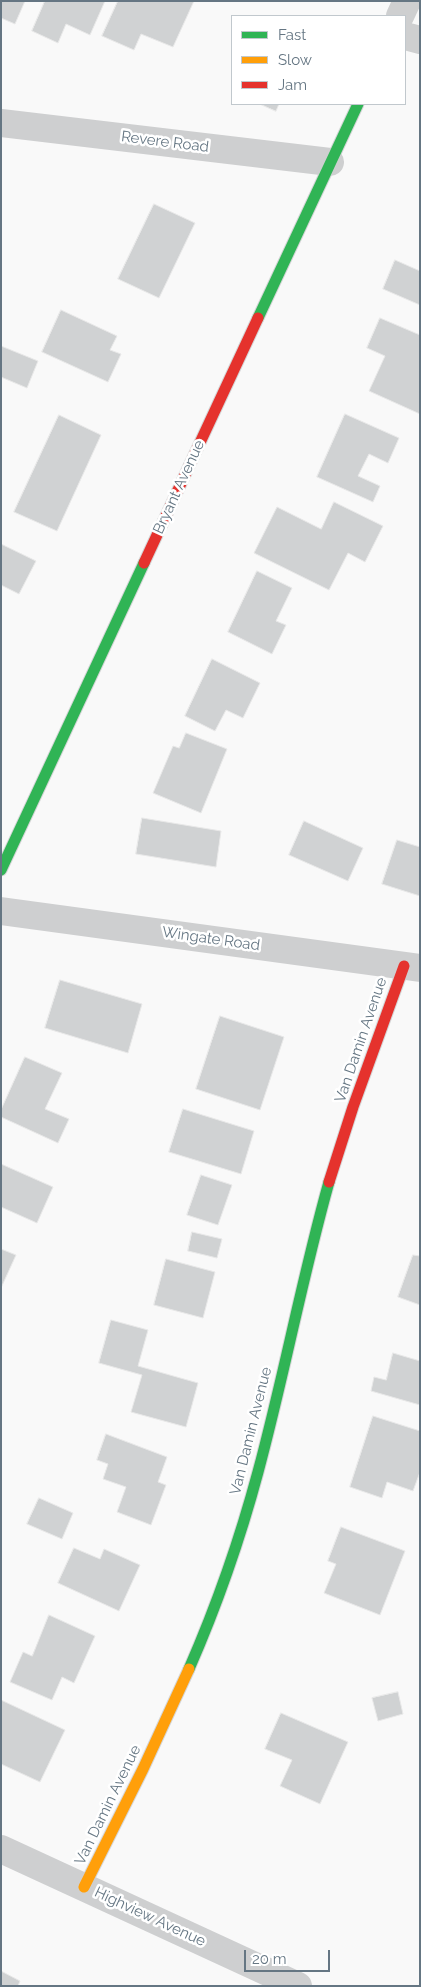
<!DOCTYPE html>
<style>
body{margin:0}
#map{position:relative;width:421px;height:1987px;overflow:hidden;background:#f9f9f9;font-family:Raleway,sans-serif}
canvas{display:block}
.frame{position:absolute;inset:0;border:2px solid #657683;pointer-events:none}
.legend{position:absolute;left:231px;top:15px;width:175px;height:90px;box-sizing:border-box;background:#fff;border:1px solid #c1c8cd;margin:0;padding:6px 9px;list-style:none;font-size:15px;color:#657683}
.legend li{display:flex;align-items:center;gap:10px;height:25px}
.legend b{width:25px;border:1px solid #c1c8cd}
.scale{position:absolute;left:244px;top:1950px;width:86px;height:22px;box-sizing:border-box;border:2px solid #657683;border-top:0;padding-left:6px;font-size:15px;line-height:18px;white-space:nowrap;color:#657683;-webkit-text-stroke:4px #fff;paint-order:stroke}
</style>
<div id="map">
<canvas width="421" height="1987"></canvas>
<div class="frame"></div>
<ul class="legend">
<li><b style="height:6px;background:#30b455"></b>Fast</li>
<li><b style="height:6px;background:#ff9f0a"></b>Slow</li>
<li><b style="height:6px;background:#e5322d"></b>Jam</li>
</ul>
<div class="scale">20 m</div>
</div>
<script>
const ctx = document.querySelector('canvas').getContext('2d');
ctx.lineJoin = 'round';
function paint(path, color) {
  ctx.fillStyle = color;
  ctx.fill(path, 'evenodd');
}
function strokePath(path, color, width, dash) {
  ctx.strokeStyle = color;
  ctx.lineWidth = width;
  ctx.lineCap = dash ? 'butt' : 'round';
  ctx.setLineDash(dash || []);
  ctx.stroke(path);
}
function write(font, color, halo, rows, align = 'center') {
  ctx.font = font + ' Raleway,sans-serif';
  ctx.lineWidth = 5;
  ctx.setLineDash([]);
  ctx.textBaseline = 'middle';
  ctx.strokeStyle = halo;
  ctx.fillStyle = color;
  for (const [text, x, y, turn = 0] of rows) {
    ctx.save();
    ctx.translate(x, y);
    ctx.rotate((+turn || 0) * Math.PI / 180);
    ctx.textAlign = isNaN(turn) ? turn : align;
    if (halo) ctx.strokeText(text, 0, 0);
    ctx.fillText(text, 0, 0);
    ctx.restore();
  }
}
const building = new Path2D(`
 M1,1H25L15,24L1,18Z
 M45,1H105L90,35L66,24L58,43L32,31Z
 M118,1H194L173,47L141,34L134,50L102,36Z
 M260,104H279L276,111Z
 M154,204L195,223L159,298L118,279Z
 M395,260L420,271V305L383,289Z
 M61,310L117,336L110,350L121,354L108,382L42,352Z
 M380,318L420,335V414L369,391L385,356L367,348Z
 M1,346L38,361L27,388L1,377Z
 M345,414L399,438L388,463L369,454L358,476L380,486L373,502L317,477Z
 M59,415L101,435L57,531L14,512Z
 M334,502L383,526L365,562L348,553L329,590L254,553L277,507L321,529Z
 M1,544L36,561L19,594L1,585Z
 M257,571L292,588L276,621L286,625L272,654L228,632Z
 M212,659L260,683L243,718L226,710L215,731L185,716Z
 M186,733L227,749L201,813L153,793L173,746L179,748Z
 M142,818L221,831L216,867L136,854Z
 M304,821L363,848L348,881L289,855Z
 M397,840L420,847V896L382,884Z
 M60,980L142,1004L128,1053L45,1028Z
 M220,1016L284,1037L260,1110L196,1089Z
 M25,1057L62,1073L45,1109L69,1119L58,1143L1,1117V1110Z
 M183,1109L254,1131L241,1174L169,1152Z
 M1,1164L53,1187L37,1223L1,1207Z
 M201,1175L232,1185L218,1225L187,1215Z
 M192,1232L222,1239L217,1258L188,1251Z
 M1,1249L16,1255L1,1288Z
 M413,1255L420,1256V1305L398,1297Z
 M166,1259L215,1272L203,1318L154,1305Z
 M111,1320L148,1330L138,1366L198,1383L186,1427L131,1412L142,1375L99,1363Z
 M393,1353L420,1361V1405L371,1391L374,1377L386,1380Z
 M373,1416L420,1431V1472L413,1491L387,1482L382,1498L350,1487Z
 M106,1434L167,1457L158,1482L166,1485L151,1525L117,1512L126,1487L103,1479L108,1464L97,1460Z
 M39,1498L73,1513L62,1539L27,1524Z
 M341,1527L405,1551L380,1615L324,1593L336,1564L328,1561Z
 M74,1548L100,1559L104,1549L140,1565L119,1611L58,1583Z
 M49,1615L95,1636L74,1683L62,1677L52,1700L10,1682L23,1652L32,1656Z
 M398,1692L403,1714L378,1721L372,1698Z
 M1,1700L65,1730L40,1782L1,1764Z
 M281,1713L348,1742L320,1804L280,1786L292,1760L265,1749Z
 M1,1971L20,1981L18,1986H1Z`);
paint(building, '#d0d2d3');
strokePath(building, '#e8e8e8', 1);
const fast = new Path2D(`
 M258,318L358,104
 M1,870L144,563
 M189,1669C217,1605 240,1539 258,1472C284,1376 302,1278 329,1182`);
const slow = new Path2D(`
 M84,1887L143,1769L189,1669`);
const jam = new Path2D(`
 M144,563L258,318
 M329,1182L353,1107L404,966`);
strokePath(fast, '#d5d6d7', 13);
strokePath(slow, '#d5d6d7', 13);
strokePath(jam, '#d5d6d7', 13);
strokePath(new Path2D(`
 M400,16L407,1
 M405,36L420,40
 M1,123L330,162
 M1,911L420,968
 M1,1849L298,1986`), '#cecfd0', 28);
strokePath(fast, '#30b455', 11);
strokePath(slow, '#ff9f0a', 11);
strokePath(jam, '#e5322d', 11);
write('15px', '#657683', '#fff', [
 ["Revere Road",165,142,7],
 ["Bryant Avenue",179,487,-65],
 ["Wingate Road",211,939,8],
 ["Van Damin Avenue",361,1040,-71],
 ["Van Damin Avenue",251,1431,-76],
 ["Van Damin Avenue",108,1805,-64],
 ["Highview Avenue",150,1917,25]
]);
</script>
